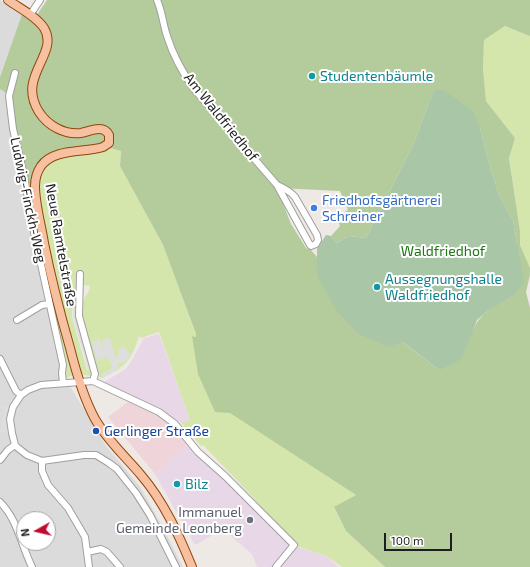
<!DOCTYPE html>
<meta charset="utf-8">
<style>
body{margin:0}
#map{position:relative;width:530px;height:567px;overflow:hidden;background:#efe9e5;font-family:"Exo 2",sans-serif}
canvas{display:block}
.north{position:absolute;left:16px;top:511px;width:40px;height:40px;box-sizing:border-box;background:#fff;border:1px solid #a5a5a5;border-radius:50%;rotate:262deg;font-size:11px;font-weight:700;line-height:16px;text-align:center;color:#1e1e1e}
.north::after{content:'';display:block;margin:auto;width:14px;height:18px;background:#c20a30;clip-path:polygon(50% 0,100% 100%,50% 72%,0 100%)}
.scale{position:absolute;left:384px;top:533px;width:68px;height:18px;box-sizing:border-box;border:2px solid #1e1e1e;border-top:0;padding-left:5px;font-size:12px;line-height:14px;white-space:nowrap;color:#1e1e1e;-webkit-text-stroke:3px #fff;paint-order:stroke}
</style>
<div id="map">
<canvas width="530" height="567"></canvas>
<div class="north">N</div>
<div class="scale">100 m</div>
</div>
<script>
const ctx = document.querySelector('canvas').getContext('2d');
ctx.lineJoin = 'round';
function paint(path, color) {
  ctx.fillStyle = color;
  ctx.fill(path, 'evenodd');
}
function strokePath(path, color, width, dash) {
  ctx.strokeStyle = color;
  ctx.lineWidth = width;
  ctx.lineCap = dash ? 'butt' : 'round';
  ctx.setLineDash(dash || []);
  ctx.stroke(path);
}
function write(font, color, halo, rows, align = 'center') {
  ctx.font = font + ' "Exo 2",sans-serif';
  ctx.lineWidth = 4;
  ctx.setLineDash([]);
  ctx.textBaseline = 'middle';
  ctx.strokeStyle = halo;
  ctx.fillStyle = color;
  for (const [text, x, y, turn = 0] of rows) {
    ctx.save();
    ctx.translate(x, y);
    ctx.rotate((+turn || 0) * Math.PI / 180);
    ctx.textAlign = isNaN(turn) ? turn : align;
    if (halo) ctx.strokeText(text, 0, 0);
    ctx.fillText(text, 0, 0);
    ctx.restore();
  }
}
paint(new Path2D(`
 M0,0L22,14L0,77Z
 M0,89L10,96L65,378L106,446L141,488L160,522L183,567H0ZM24,519H48V543H24Z`), '#dcdbdb');
paint(new Path2D(`
 M128,402L157,413L188,445L155,474L108,417Z`), '#efd5d9');
paint(new Path2D(`
 M159,334L190,420L181,423L162,409L104,382L126,369L132,360L144,338Z
 M188,445L241,492L293,545L326,556L339,567H257L252,554L223,529L195,545L155,474Z`), '#e7d7e7');
paint(new Path2D(`
 M505,26L527,35L530,36V268L520,245V231L509,157L515,138L486,101L483,68L484,40Z
 M110,148L121,151L120,166L163,245L197,337L192,336L230,412L356,495L334,508L346,531L385,567H342L326,556L294,545L250,494L203,445L201,446L181,423L190,420L159,332L141,338L139,336C134,352 131,361 116,371V368L117,363L127,359L130,354L117,352L120,354L116,358L104,348L102,349L99,339L105,355L110,360L113,368L102,374L103,378H100C94,357 80,323 83,303C84,295 89,295 90,286L83,285L77,292L73,295L72,317L87,370L91,369L92,374L91,376L84,375L80,371C65,321 51,271 43,220C41,208 37,195 40,183H39C45,145 85,161 110,148Z
 M28,184H32L74,375L65,378Z`), '#d5e6ad');
paint(new Path2D(`
 M47,0H530V36L527,35L505,26L484,40L483,68L486,101L515,138L509,158L520,231V245L530,268V275L526,292L530,308V567H385L346,531L334,507L356,495L230,413L215,412L198,374L192,336L196,337V334L163,245L120,166L121,151L110,148L103,143L101,144L55,153L32,184H28L14,128L10,96L0,89V77L22,14L32,22ZM435,90L480,128L491,170L499,195L513,221L515,232L517,244L513,296C499,304 481,312 474,328L439,370L317,276V257L311,250L306,248L291,224L277,188L340,191L348,210L336,217L340,226L331,236L337,243L349,236L366,238L414,143L426,110Z`), '#b4cc9c');
paint(new Path2D(`
 M435,89L444,90L473,111L480,128L491,170L499,195L513,221L524,283L513,296L488,311L477,320L464,353L457,362L439,370L403,342L388,347L357,333L337,311L317,276V249L326,235L331,236L337,243L349,236L366,238L414,143L426,110Z`), '#a9c6a7');
paint(new Path2D(`
 M74,295H78L91,368L88,369L73,317Z
 M109,337L116,358L120,354L117,352L123,346L131,355L122,364L120,361L117,363L119,367L116,369V371L103,378L102,374L113,368L110,360H108L105,355L104,358L97,361L92,342L99,339L102,348H104L102,340Z
 M0,405L10,407L8,417L9,434L0,432L5,408L0,407Z`), '#dedede');
const minor = new Path2D(`
 M157,0C162,11 163,24 167,36C173,55 182,72 194,89L277,185L310,245L311,246L316,244L318,240L317,235L295,197C290,191 284,188 277,185
 M30,15L40,0
 M15,73L9,96L13,129L23,171L34,232L63,365L62,373L63,383
 M80,274L79,316L95,374L93,381
 M17,320L42,305L49,304
 M0,359L16,391L21,395
 M0,460L8,450L15,445
 M42,461V471L48,485L68,508L85,537L89,567
 M0,502C18,520 21,545 32,567
 M87,552L101,549L107,552L120,567
 M176,567L150,515L136,493L117,469L109,463L96,455H84L42,461L27,455L18,448L15,445L12,433L10,419L13,407L21,395L28,390L41,385L93,381L159,412L175,424L198,452L225,476L294,545L276,567`);
const major = new Path2D(`
 M8,0C19,8 36,16 44,28C60,54 16,76 39,112C48,126 65,135 81,133C87,132 93,129 99,129C104,129 107,131 109,135V143L103,147C84,153 54,148 41,166C37,172 35,179 35,186C35,204 41,224 44,243C51,278 60,313 70,348C76,372 83,397 95,419C107,440 125,456 141,475C164,502 179,535 192,567`);
strokePath(minor, '#9f9f9f', 8);
strokePath(major, '#914708', 10);
strokePath(minor, '#fff', 6);
strokePath(major, '#f7c0a1', 8);
for (const [x, y, r, color] of [
 [312,76,4,"#0f9aa8"],
 [314,208,4,"#3f7fe0"],
 [377,287,4,"#0f9aa8"],
 [96,431,4,"#1a4fb4"],
 [177,484,4,"#0f9aa8"],
 [250,520,4,"#6b7280"]
]) {
  const dot = new Path2D();
  dot.arc(x, y, r, 0, 2 * Math.PI);
  ctx.fillStyle = color;
  ctx.fill(dot);
  strokePath(dot, '#fff', 1.5);
}
write('14px', '#0d838f', '#fff', [
 ["Studentenbäumle",320,76],
 ["Aussegnungshalle",385,279],
 ["Waldfriedhof",385,295],
 ["Bilz",185,484]
], 'left');
write('14px', '#1e1e1e', '#fff', [
 ["Am Waldfriedhof",221,117,51],
 ["Ludwig-Finckh-Weg",28,200,78],
 ["Neue Ramtelstraße",61,245,80]
]);
write('14px', '#366cbe', '#fff', [
 ["Friedhofsgärtnerei",322,200],
 ["Schreiner",322,216]
], 'left');
write('14px', '#1e7711', '#fff', [
 ["Waldfriedhof",443,251]
]);
write('14px', '#164399', '#fff', [
 ["Gerlinger Straße",104,431]
], 'left');
write('14px', '#5b616d', '#fff', [
 ["Immanuel",242,512],
 ["Gemeinde Leonberg",242,528]
], 'right');
</script>
